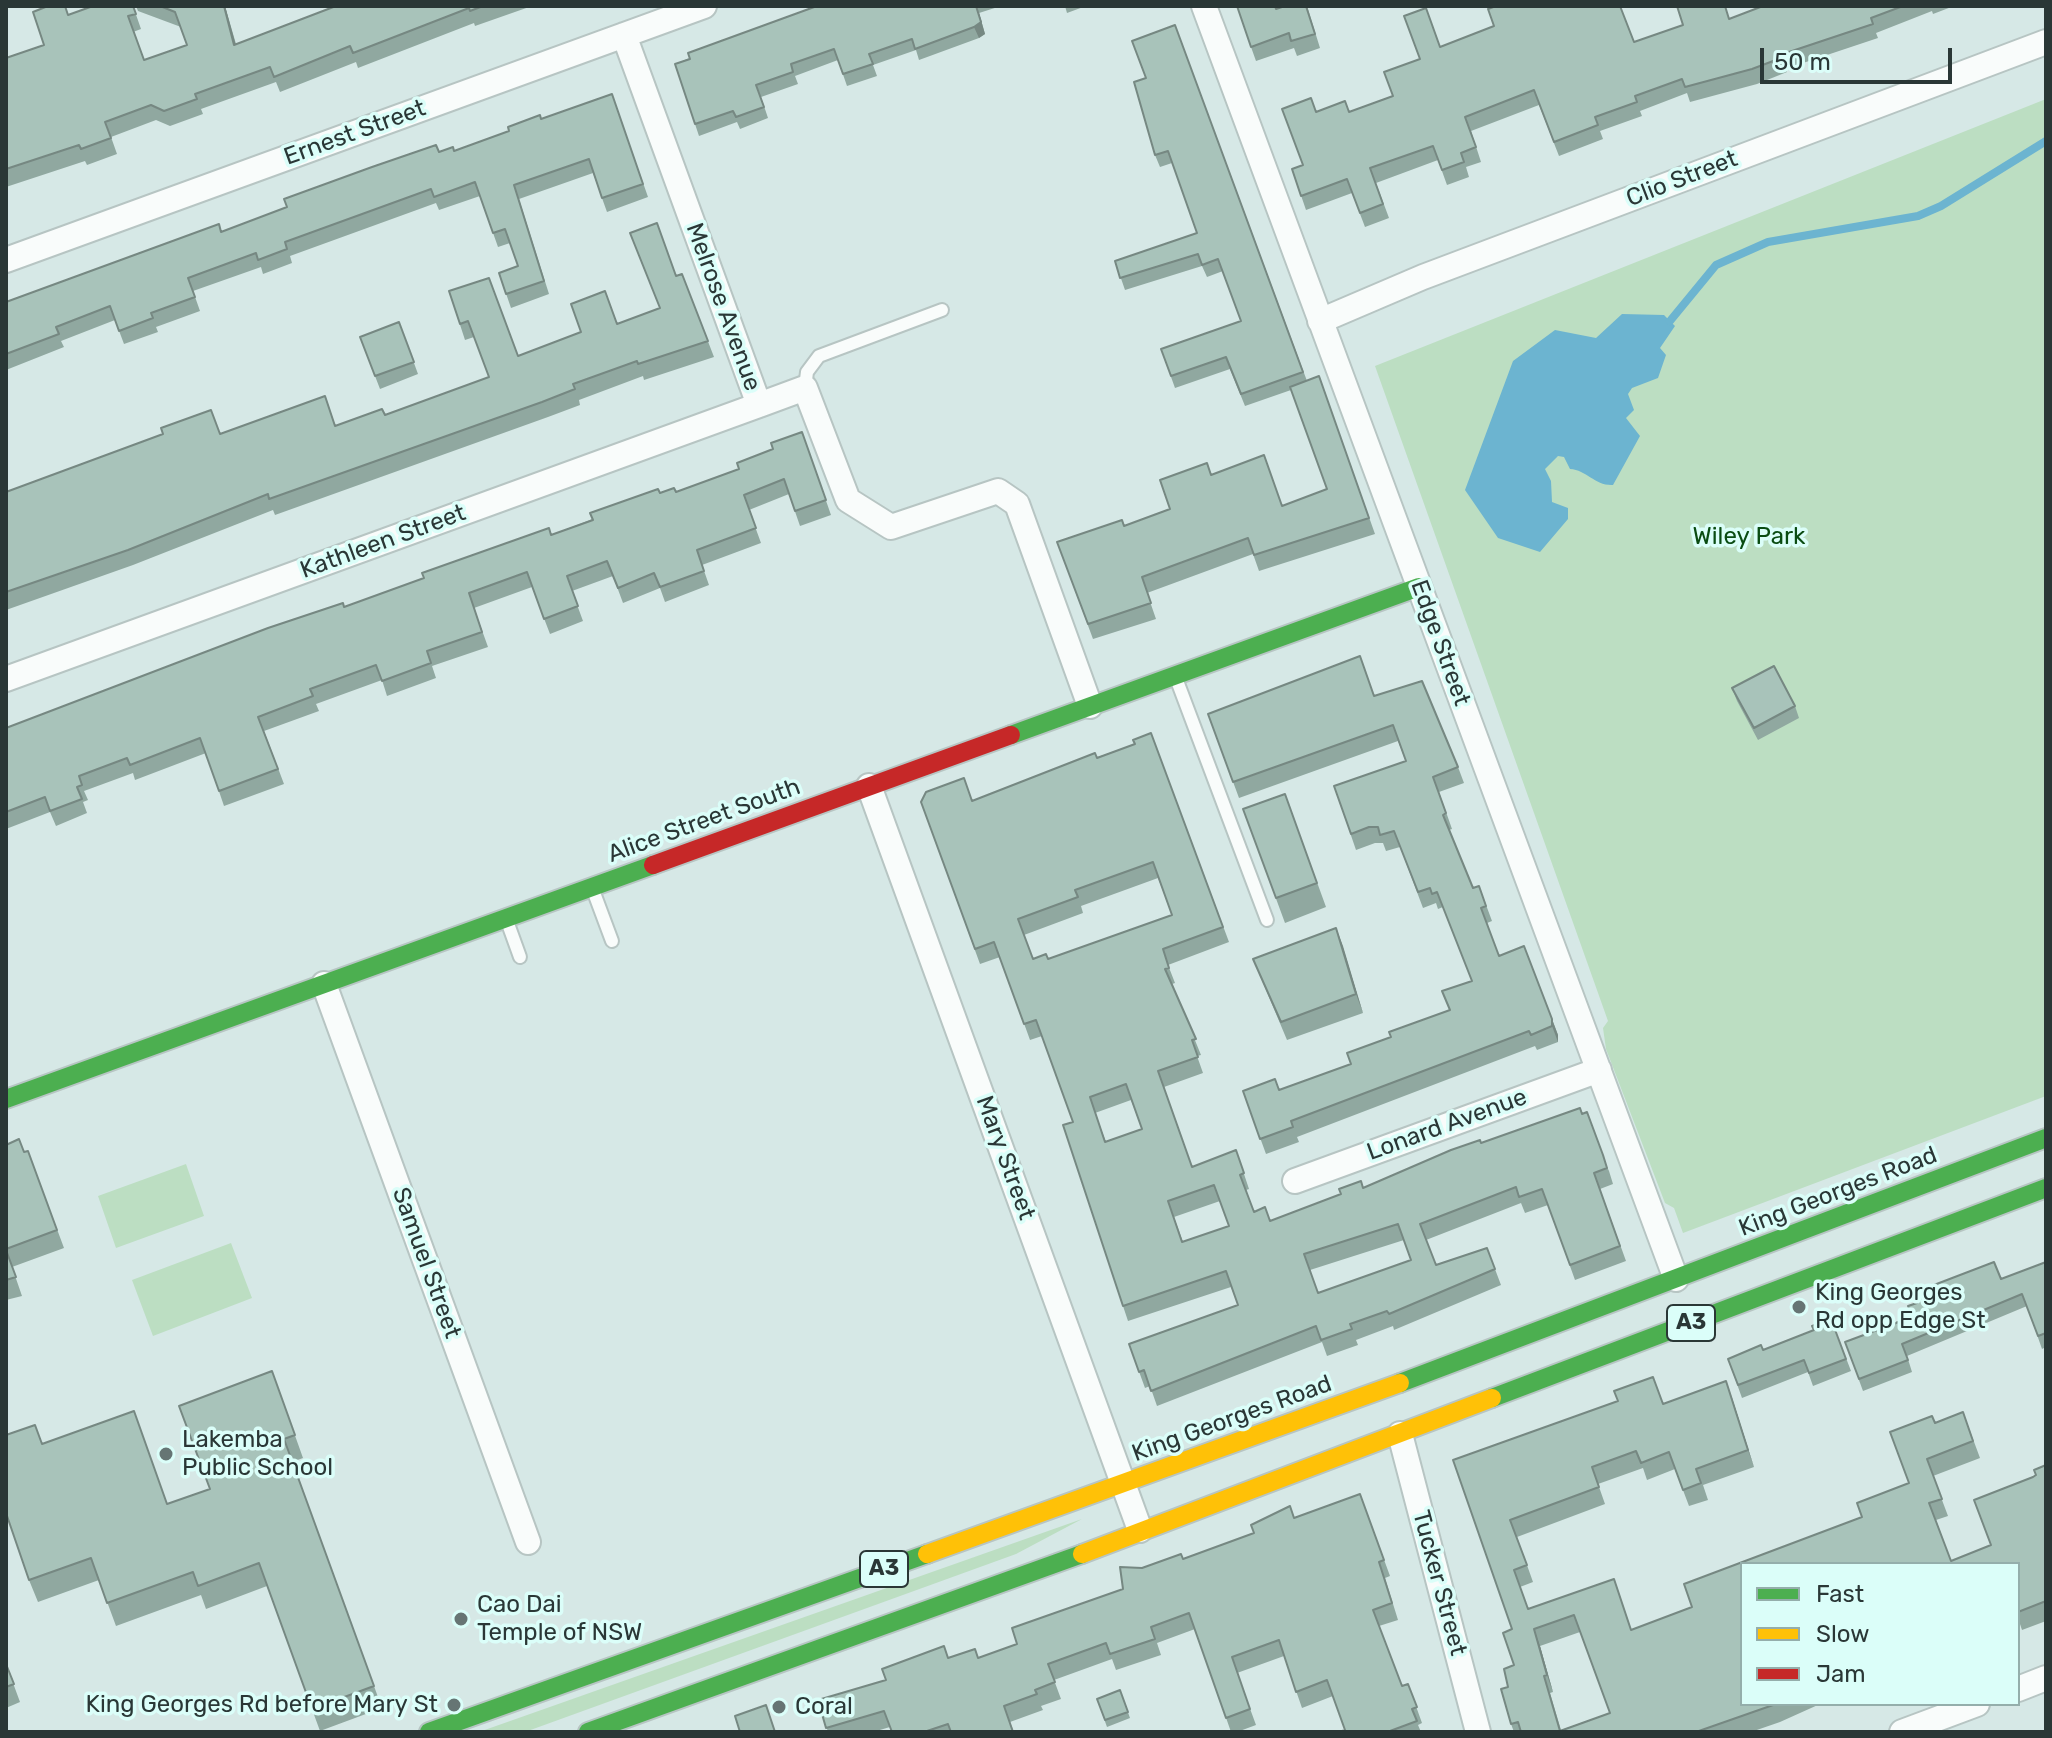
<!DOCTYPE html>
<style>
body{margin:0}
#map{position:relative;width:2052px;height:1738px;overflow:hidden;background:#d6e8e6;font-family:Rubik,sans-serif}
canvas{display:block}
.frame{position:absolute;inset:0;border:8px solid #2a3736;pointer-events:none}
.legend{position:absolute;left:1740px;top:1562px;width:280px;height:144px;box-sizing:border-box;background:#dbfef9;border:2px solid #94aeab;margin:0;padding:10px 14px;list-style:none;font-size:24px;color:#2a3736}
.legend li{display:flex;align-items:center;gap:16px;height:40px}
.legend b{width:40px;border:2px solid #94aeab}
.scale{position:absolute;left:1760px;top:48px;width:192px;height:36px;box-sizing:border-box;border:4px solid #2a3736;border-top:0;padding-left:10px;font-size:24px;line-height:28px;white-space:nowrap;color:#2a3736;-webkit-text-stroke:6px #dbfef9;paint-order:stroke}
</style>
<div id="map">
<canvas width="2052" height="1738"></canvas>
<div class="frame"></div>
<ul class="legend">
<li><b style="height:10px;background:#4caf50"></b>Fast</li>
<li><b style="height:10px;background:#ffc107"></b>Slow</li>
<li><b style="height:10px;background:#c62828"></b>Jam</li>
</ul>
<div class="scale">50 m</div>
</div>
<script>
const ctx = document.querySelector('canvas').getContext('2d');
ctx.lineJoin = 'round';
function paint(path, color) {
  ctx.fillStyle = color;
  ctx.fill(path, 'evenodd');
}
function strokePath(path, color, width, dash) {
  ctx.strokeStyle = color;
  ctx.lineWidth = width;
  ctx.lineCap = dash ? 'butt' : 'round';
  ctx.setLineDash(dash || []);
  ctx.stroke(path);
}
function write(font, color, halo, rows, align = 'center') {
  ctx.font = font + ' Rubik,sans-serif';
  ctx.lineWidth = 7;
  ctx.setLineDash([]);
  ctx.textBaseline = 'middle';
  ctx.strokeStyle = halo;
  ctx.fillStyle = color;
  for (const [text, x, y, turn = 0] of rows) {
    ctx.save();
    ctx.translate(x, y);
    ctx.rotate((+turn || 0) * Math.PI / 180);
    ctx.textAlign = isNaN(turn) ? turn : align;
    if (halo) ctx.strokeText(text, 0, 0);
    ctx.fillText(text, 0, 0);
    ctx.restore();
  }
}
paint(new Path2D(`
 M2046,99V1096L1683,1233L1674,1208L1665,1203L1606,1049L1603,1028L1608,1021L1375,366Z
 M186,1164L204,1216L116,1248L98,1196Z
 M231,1243L252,1298L153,1336L132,1280Z
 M1082,1519L1016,1554L525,1732H479Z`), '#bcdec2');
paint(new Path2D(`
 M1622,314L1664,315L1675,326L1660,348L1666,355L1658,378L1632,388L1628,394L1634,410L1626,418L1640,436L1613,485C1595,486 1587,470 1570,469L1564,457L1558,456L1545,469L1551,481L1552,502L1568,508V519L1540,552L1498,538L1465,490L1513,361L1555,330L1596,338Z`), '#6cb4d0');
strokePath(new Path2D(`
 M1670,321L1716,265L1768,242L1918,216L1941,206L2046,141`), '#6cb4d0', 8);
const lane = new Path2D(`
 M805,388L807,372L819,356L942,310
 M1176,678L1267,920
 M593,890L612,941
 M507,921L520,957`);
const street = new Path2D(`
 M1204,6L1676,1279
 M624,35L759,405L805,388L848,500L891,527L998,491L1017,504L1090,706
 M6,260L704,6
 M1320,321L1423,277L2046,42
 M6,679L759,405
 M869,786L1140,1530
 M324,984L528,1542
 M1295,1181L1599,1070
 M1400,1434L1478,1732
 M2018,1689L2046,1678
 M1902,1732L1977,1704`);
const fast = new Path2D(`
 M1011,735L1419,587
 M6,1099L653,865
 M1400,1383L2046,1138
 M1492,1398L2046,1188
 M429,1732L927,1554
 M588,1732L1082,1554`);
const slow = new Path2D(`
 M927,1554L1400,1383
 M1082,1554L1492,1398`);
const jam = new Path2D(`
 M653,865L1011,735`);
strokePath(lane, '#b7c5c3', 16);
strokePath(street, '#b7c5c3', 28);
strokePath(fast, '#b7c5c3', 22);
strokePath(slow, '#b7c5c3', 22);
strokePath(jam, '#b7c5c3', 22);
strokePath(lane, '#f9fcfb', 12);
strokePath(street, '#f9fcfb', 24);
strokePath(fast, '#4caf50', 18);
strokePath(slow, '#ffc107', 18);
strokePath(jam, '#c62828', 18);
paint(new Path2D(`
 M133,6L141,29L133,32L144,60L187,45L181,27L138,11L136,6H225L236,44L336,6H532L475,26L474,23L358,68L356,62L280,92L276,82L201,109L203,114L170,126L156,120L111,137L117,154L87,165L85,161L6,187V58L44,45L68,15Z
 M817,6H1001L979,13L985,34L979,38L919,60L916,50L873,65L877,76L847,86L838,60L795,76L798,84L761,97L768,118L740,129L737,122L699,136L675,64Z
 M1065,6H1086L1067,13Z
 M1307,6L1320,48L1297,56L1294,48L1256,61L1251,47L1276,9Z
 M1763,6H1954L1933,14L1932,11L1876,33L1878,38L1785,69L1787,72L1757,84L1690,102L1687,93L1640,111L1642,116L1600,131L1603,139L1559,156L1539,105L1471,131L1481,162L1466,167L1469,177L1447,185L1438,160L1376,183L1389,218L1365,227L1352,193L1306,210L1292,169L1302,165L1316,112H1349L1393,96L1419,59L1440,47L1634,42L1729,19Z
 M1175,25L1307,381L1319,376L1375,534L1259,571L1253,554L1147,593L1156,619L1093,639L1057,542L1124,526L1170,509L1211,475L1282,506L1327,489L1291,390L1245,406L1230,369L1175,388L1161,349L1241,321L1223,271L1207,277L1202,266L1125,290L1115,261L1197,233L1172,163L1160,167L1155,155L1146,78Z
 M612,94L648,197L607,212L593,173L519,199L549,294L511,308L499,273L518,266L510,243L498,247L480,196L439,210L436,203L290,256L292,263L263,274L261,267L193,291L200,311L156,327L158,332L124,344L115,320L61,341L64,347L6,370V302L221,232L439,152L454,151Z
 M630,233L676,276L682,274L714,357L644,380L643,376L579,400L580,405L548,417L275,515L273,510L133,565L6,610V492L220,434L336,426L385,415L489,377L474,337L465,340L449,291L518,356L617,324L660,308Z
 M399,322L418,374L380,389L360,337Z
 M802,432L831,515L800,526L789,494L749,510L761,543L702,565L709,585L665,602L660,588L623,603L613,576L572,591L583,621L550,634L532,587L474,608L488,647L432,666L436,678L387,696L382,680L316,704L319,711L264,731L284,784L224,806L206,753L135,780L133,773L84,791L88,800L83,802L87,813L56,826L50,812L6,829V728L344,607L551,535L660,493L676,492L739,469Z
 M1732,688L1795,706L1799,718L1758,740L1737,701Z
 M1374,696L1458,767L1464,783L1439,792L1452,829L1449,830L1473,888L1479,886L1492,921L1487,923L1499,956L1524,946L1558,1035V1042L1537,1050L1535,1046L1297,1137L1299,1142L1266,1154L1243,1091L1279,1090L1351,1064L1391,1037L1450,1010L1442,991L1472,981L1443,907L1438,909L1436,903L1423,908L1400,847L1386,851L1383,843H1375L1356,850L1334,786L1406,762L1398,741L1239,798L1208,714Z
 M1151,733L1229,942L1168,965L1175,983L1172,984L1201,1055L1197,1056L1203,1073L1164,1087L1192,1167L1236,1150L1249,1189L1246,1190L1254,1212L1270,1221L1363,1188L1481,1143L1582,1114L1609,1171L1613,1184L1600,1189L1626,1261L1575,1280L1548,1205L1525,1213L1521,1203L1426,1240L1436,1265L1487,1248L1501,1285L1394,1330L1393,1326L1356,1340L1358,1345L1327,1356L1322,1342L1157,1406L1150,1386L1145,1388L1129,1344L1238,1305L1231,1287L1128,1321L1123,1306L1073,1122L1042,1036L1030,1040L1000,957L980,964L921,802L972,801L1135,744ZM1158,878L1172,915L1048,959H1033L1024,935L1083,913L1081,906ZM1131,1100L1142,1129L1106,1142L1095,1113ZM1220,1201L1229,1226L1183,1242L1174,1217ZM1404,1240L1411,1260L1318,1293L1310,1270Z
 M1285,794L1326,907L1285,923L1243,809Z
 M1336,928L1363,1013L1287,1040L1253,959Z
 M6,1145L24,1152L28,1151L64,1248L12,1267L22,1296L6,1300Z
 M2046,1262V1347L2042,1349L2027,1306L1907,1356L1912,1372L1863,1391L1845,1342Z
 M1831,1319L1851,1371L1813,1386L1808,1372L1742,1398L1728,1359L1763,1350L1814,1330Z
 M272,1371L303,1458L292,1462L382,1708L320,1731L267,1586L206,1609L201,1595L116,1626L99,1580L38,1602L29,1580L42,1444L167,1504L210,1489Z
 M1732,1398L1754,1467L1703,1485L1708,1500L1689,1506L1675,1469L1647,1480L1643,1468L1598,1484L1605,1504L1517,1537L1533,1582L1520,1587L1528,1609L1614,1579L1631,1630L1692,1607L1862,1517L1909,1483L1935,1423L1963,1412L1980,1458L1933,1476L1948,1516L1936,1520L1951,1561L1991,1546L2036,1475L2046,1465V1621L2022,1630L2018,1618V1564L1742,1704H1820L1780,1722L1751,1732H1514L1511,1724L1508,1687L1514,1665L1512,1629L1453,1460L1663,1404ZM1580,1632L1610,1713L1561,1730L1550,1693L1553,1692L1540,1646Z
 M1360,1494L1390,1576L1385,1578L1398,1620L1379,1626L1402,1686L1408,1684L1422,1723L1418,1725L1421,1732H1339L1345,1730L1333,1696L1302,1708L1284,1656L1237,1673L1256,1725L1237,1732H1231L1195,1629L1157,1643L1161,1655L1116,1670L1112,1659L1054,1680L1061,1699L1041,1706L1043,1710L1010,1722L1014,1732H892L890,1727L873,1732H828L818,1700L886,1680L948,1658H978L1017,1644L1123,1589L1142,1568L1183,1559Z
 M6,1664L20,1702L6,1708Z
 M1120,1690L1130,1718L1107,1727L1097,1699Z`), '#90a8a0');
paint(new Path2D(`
 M224,6H225L240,60L234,45Z
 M979,13L985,34L979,38L974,27Z
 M1336,928L1343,946L1363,1013L1356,994Z
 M1552,1019L1558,1035V1042L1552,1026Z
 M1726,1381L1732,1398L1754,1467L1748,1450Z
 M1534,1629L1540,1646L1553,1692L1547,1675Z`), '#768882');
const building = new Path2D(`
 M48,6H65L68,15L93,6H133L136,14L128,16L144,60L187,45L175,12L160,6H224L234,45L336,6H483L470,11L469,8L353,53L350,46L274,77L270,67L195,94L197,99L164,111L151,105L105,122L111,138L81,149L79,145L6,169V58L44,45L33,12Z
 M817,6H976L981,22L974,27L915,49L912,39L869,54L873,64L843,74L834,49L791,64L793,72L756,85L764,107L736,117L733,111L695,124L675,64L690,59L688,53Z
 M1237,6H1275L1276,9L1285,6H1306L1315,34L1291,41L1289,33L1251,47Z
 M1496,6H1620L1634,42L1683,25L1677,6H1725L1729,19L1763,6H1903L1871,18L1873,24L1780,55L1781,58L1752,69L1685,87L1682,79L1635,96L1637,102L1595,117L1598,125L1554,142L1534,90L1465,117L1476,147L1461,153L1464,162L1442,170L1433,146L1370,168L1383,204L1360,213L1347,179L1301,196L1292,169L1303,165L1282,109L1311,98L1316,112L1345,101L1349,112L1393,96L1384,72L1420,59L1404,16L1426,8L1440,47L1494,26L1488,9Z
 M1175,25L1303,372L1241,394L1226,357L1171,376L1161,349L1241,321L1218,259L1202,265L1198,254L1120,278L1115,261L1197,233L1168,151L1155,155L1134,82L1146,78L1132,41Z
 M612,94L643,184L602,198L589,159L514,185L544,281L506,294L499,273L518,266L505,229L493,233L475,182L434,197L431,189L285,242L287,249L258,260L256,253L188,278L195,297L151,313L153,318L119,331L110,306L56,327L59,334L6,354V302L219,224L221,232L287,207L284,199L372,167L436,145L439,152L453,147L454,151L509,131L508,127L540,115L541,119Z
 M657,223L676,276L682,274L708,341L638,364L637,361L573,384L575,389L542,402L269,499L268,494L128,550L6,592V492L163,434L161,428L211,410L220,434L325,396L335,426L382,409L385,415L489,377L468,321L460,324L449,291L489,278L518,356L581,332L571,304L605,291L617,324L660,308L630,233Z
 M399,322L414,362L375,376L360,337Z
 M1319,376L1369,518L1254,555L1248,538L1142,577L1151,603L1088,624L1057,542L1122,520L1124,526L1170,509L1160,480L1207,463L1211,475L1264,455L1282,506L1327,489L1290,387Z
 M802,432L826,500L795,511L784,479L744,495L756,528L697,550L704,571L660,587L654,573L618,588L607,561L567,576L578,606L544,619L527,572L469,593L482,632L427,651L431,663L382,681L376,665L310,689L313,696L258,717L278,769L219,791L200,738L130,765L127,758L79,776L82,785L77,787L82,799L50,811L45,797L6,812V728L268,628L343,603L344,607L424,578L422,573L549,528L551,535L593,520L590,513L658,489L660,493L674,488L676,492L739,469L737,463L773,449L771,443Z
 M1360,656L1374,696L1422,681L1458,767L1433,777L1446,813L1443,815L1473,888L1479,886L1486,906L1481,908L1499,956L1524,946L1552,1019V1026L1531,1035L1529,1031L1291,1121L1293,1127L1260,1139L1243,1091L1275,1079L1279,1090L1351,1064L1347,1053L1391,1037L1389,1032L1450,1010L1442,991L1472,981L1437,892L1432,894L1430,888L1418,892L1394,831L1380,835L1378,827H1369L1351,834L1334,786L1406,761L1393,725L1233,782L1208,714Z
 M1774,666L1795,706L1754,728L1732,688Z
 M1151,733L1223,927L1163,949L1169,968L1165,969L1196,1039L1192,1040L1198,1057L1158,1071L1192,1167L1236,1150L1244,1173L1240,1175L1254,1212L1265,1207L1270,1221L1341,1194L1339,1189L1361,1181L1363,1188L1451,1150L1480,1140L1481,1143L1580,1108L1582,1114L1587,1112L1603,1155L1607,1168L1594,1173L1620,1246L1570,1265L1542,1189L1519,1197L1516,1187L1420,1224L1436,1265L1487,1248L1495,1269L1389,1314L1387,1311L1350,1324L1352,1329L1321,1340L1316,1326L1151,1391L1144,1370L1139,1372L1129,1344L1238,1305L1226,1271L1123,1306L1063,1125L1073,1122L1036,1020L1024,1024L994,942L975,949L921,802L926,792L964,778L972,801L1095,753L1097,758L1135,744L1133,740ZM1153,862L1172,915L1048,959L1046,954L1033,959L1018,919L1078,897L1075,890ZM1126,1084L1142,1129L1105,1142L1090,1097ZM1214,1185L1229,1226L1182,1242L1168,1201ZM1398,1224L1411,1260L1318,1293L1304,1254Z
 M1285,794L1317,883L1276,898L1243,809Z
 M1336,928L1356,994L1281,1022L1253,959Z
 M19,1139L24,1152L28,1151L57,1230L6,1249V1145Z
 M6,1250L16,1277L6,1280Z
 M1994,1262L2001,1279L2046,1262V1333L2038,1336L2022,1294L1902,1344L1908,1360L1859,1379L1845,1342L1912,1317L1908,1306L1917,1303L1913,1293Z
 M1831,1319L1846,1359L1809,1373L1804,1360L1738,1385L1728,1359L1761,1345L1763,1350L1814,1330L1812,1326Z
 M272,1371L295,1435L284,1439L374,1686L312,1709L259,1563L198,1586L193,1572L107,1603L91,1558L29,1580L6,1513V1435L35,1425L42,1444L134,1411L167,1504L210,1489L179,1406Z
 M1653,1377L1663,1404L1726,1381L1748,1450L1696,1469L1701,1483L1683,1490L1669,1452L1641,1463L1636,1451L1592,1467L1599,1487L1510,1520L1527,1565L1514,1570L1528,1609L1614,1579L1631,1630L1692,1607L1684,1584L1862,1517L1857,1503L1909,1483L1890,1432L1932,1416L1935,1423L1963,1412L1973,1441L1927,1459L1942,1499L1929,1503L1951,1561L1991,1545L1974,1500L2033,1477L2036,1475L2034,1470L2046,1465V1601L2018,1612V1564H1742V1704H1776L1696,1732H1521L1518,1722L1511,1724L1501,1689L1508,1687L1504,1669L1514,1665L1503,1633L1512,1629L1453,1460L1618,1401L1614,1391ZM1574,1615L1610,1713L1560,1731L1544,1676L1547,1675L1534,1629Z
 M1360,1494L1384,1560L1379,1562L1392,1603L1373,1610L1402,1686L1408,1684L1417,1707L1412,1709L1417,1721L1390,1731L1391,1732H1339L1345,1730L1327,1680L1296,1692L1279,1640L1232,1657L1250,1709L1226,1718L1189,1613L1151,1627L1155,1639L1110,1654L1106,1643L1048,1664L1055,1682L1035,1690L1037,1694L1004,1706L1013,1732H951L948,1724L924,1732H892L884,1711L826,1728L818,1700L886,1680L882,1669L944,1646L948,1658L975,1649L978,1658L1017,1644L1012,1628L1123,1589L1120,1567L1142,1568L1181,1554L1183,1559L1254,1533L1251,1525L1290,1506L1294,1518Z
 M6,1664L14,1684L6,1687Z
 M1120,1690L1128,1712L1105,1720L1097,1699Z
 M766,1705L775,1732H740L735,1716Z`);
paint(building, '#a8c3ba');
strokePath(building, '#768882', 2);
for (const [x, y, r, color] of [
 [1799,1307,8,"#667574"],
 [166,1454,8,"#667574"],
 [461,1619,8,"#667574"],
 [454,1705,8,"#667574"],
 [779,1707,8,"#667574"]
]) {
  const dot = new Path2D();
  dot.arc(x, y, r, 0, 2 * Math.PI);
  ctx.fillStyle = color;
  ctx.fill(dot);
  strokePath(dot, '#dbfef9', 3);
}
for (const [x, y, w] of [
 [1691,1323,48],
 [884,1569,48]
]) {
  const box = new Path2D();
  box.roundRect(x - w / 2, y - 18, w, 36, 6);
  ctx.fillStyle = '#dbfef9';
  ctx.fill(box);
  strokePath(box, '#2a3736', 2);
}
write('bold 22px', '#2a3736', null, [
 ["A3",1691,1323],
 ["A3",884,1569]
]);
write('24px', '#2a3736', '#dbfef9', [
 ["Ernest Street",355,133,-20],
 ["Clio Street",1682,179,-21],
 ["Melrose Avenue",723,307,70],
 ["Kathleen Street",383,542,-20],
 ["Edge Street",1440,643,70],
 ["Alice Street South",704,821,-20],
 ["Lonard Avenue",1447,1125,-20],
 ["Mary Street",1005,1158,70],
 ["King Georges Road",1838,1192,-21],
 ["Samuel Street",426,1263,70],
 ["King Georges Road",1232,1419,-20],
 ["Tucker Street",1439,1583,75]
]);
write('24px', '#0a4c12', '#dbfef9', [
 ["Wiley Park",1749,537]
]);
write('24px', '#2a3736', '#dbfef9', [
 ["King Georges",1815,1293],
 ["Rd opp Edge St",1815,1321],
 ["Lakemba",182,1440],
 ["Public School",182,1468],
 ["Cao Dai",477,1605],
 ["Temple of NSW",477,1633],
 ["King Georges Rd before Mary St",438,1705,"right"],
 ["Coral",795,1707]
], 'left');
</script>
